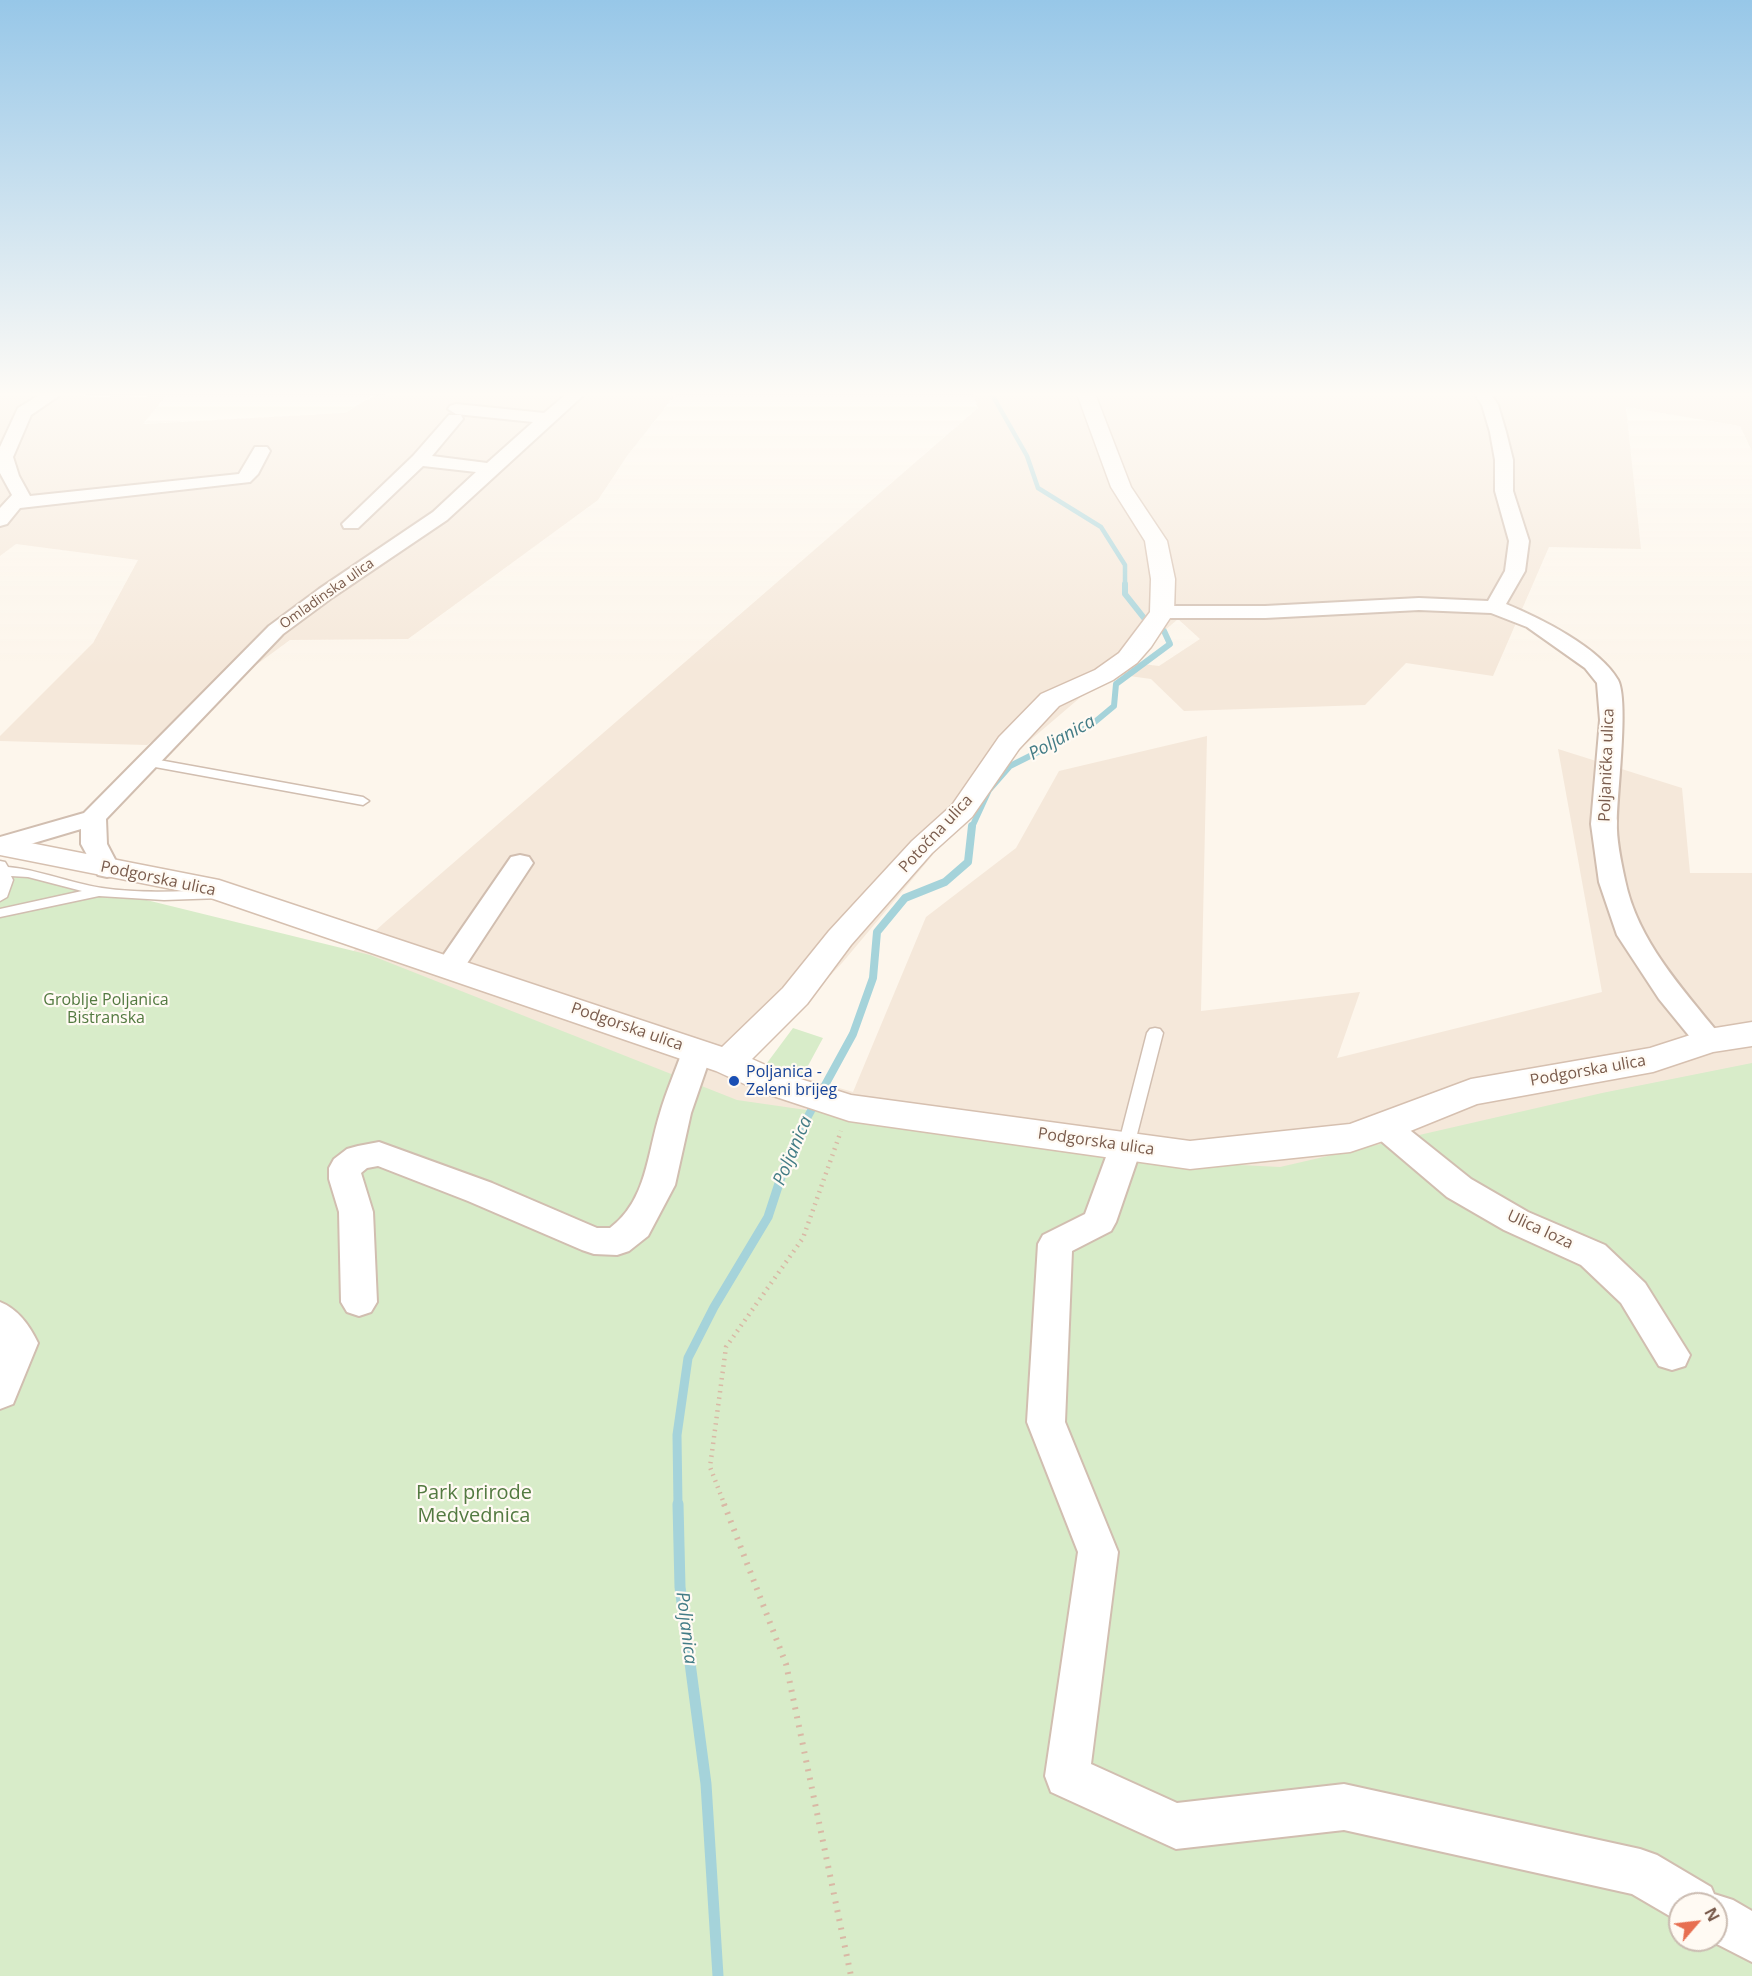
<!DOCTYPE html>
<meta charset="utf-8">
<style>
body{margin:0}
#map{position:relative;width:1752px;height:1976px;overflow:hidden;background:#fdf6ec;font-family:"Open Sans",sans-serif}
canvas{display:block}
.north{position:absolute;left:1668px;top:1892px;width:60px;height:60px;box-sizing:border-box;background:#fffaf3;border:2px solid #cabbb1;border-radius:50%;rotate:62deg;font-size:16px;font-weight:700;line-height:24px;text-align:center;color:#7a5c4d}
.north::after{content:'';display:block;margin:auto;width:21px;height:27px;background:#e76f51;clip-path:polygon(50% 0,100% 100%,50% 72%,0 100%)}
</style>
<div id="map">
<canvas width="1752" height="1976"></canvas>
<div class="north">N</div>
</div>
<script>
const ctx = document.querySelector('canvas').getContext('2d');
ctx.lineJoin = 'round';
function paint(path, color) {
  ctx.fillStyle = color;
  ctx.fill(path, 'evenodd');
}
function strokePath(path, color, width, dash) {
  ctx.strokeStyle = color;
  ctx.lineWidth = width;
  ctx.lineCap = dash ? 'butt' : 'round';
  ctx.setLineDash(dash || []);
  ctx.stroke(path);
}
function write(font, color, halo, rows, align = 'center') {
  ctx.font = font + ' "Open Sans",sans-serif';
  ctx.lineWidth = 4.5;
  ctx.setLineDash([]);
  ctx.textBaseline = 'middle';
  ctx.strokeStyle = halo;
  ctx.fillStyle = color;
  for (const [text, x, y, turn = 0] of rows) {
    ctx.save();
    ctx.translate(x, y);
    ctx.rotate((+turn || 0) * Math.PI / 180);
    ctx.textAlign = isNaN(turn) ? turn : align;
    if (halo) ctx.strokeText(text, 0, 0);
    ctx.fillText(text, 0, 0);
    ctx.restore();
  }
}
paint(new Path2D(`
 M27,391H89L83,397L166,396L143,424L345,413L373,396L408,391H678L627,456L598,500L408,639L290,640L147,745L0,741V736L93,643L138,560L16,544L0,556V394Z
 M972,391H1752V451L1740,426L1626,407L1641,549L1549,547L1493,676L1406,663L1365,705L1184,711L1151,679L1115,674L1110,677L1082,696L1007,760L963,819L842,963L749,1062L853,1092L926,917L1016,848L1059,771L1207,736L1201,1011L1360,992L1337,1058L1602,992L1558,749L1682,788L1690,873H1752V1381L0,1400L24,1251L384,923L978,408ZM1178,619L1200,639L1159,666L1135,663L1148,645Z`), '#f5e8da');
paint(new Path2D(`
 M0,864L370,955L737,1100L1160,1161L1280,1167L1602,1093L1752,1063V1976H0ZM1680,1904H1716V1940H1680Z
 M793,1028L823,1038L803,1075L767,1063Z`), '#d8ecc9');
strokePath(new Path2D(`
 M990,391L1027,456L1038,488L1101,527L1125,565V585`), '#a5d3da', 4.5);
strokePath(new Path2D(`
 M972,827L989,790L1010,766L1090,726L1114,706L1116,684L1170,644L1164,631L1144,618L1125,594V584`), '#a5d3da', 6);
strokePath(new Path2D(`
 M801,1129L853,1034L873,978L877,932L905,898L945,882L968,862L972,826`), '#a5d3da', 8);
strokePath(new Path2D(`
 M678,1506L677,1435L688,1358L714,1307L768,1217L786,1162L802,1127`), '#a5d3da', 9);
strokePath(new Path2D(`
 M678,1504L680,1587L706,1784L718,1976`), '#a5d3da', 11);
const lane = new Path2D(`
 M148,758L363,797L369,801L363,805L144,765L142,762Z
 M0,861L5,862L8,867C40,870 70,883 102,888C141,894 182,891 221,890L228,894L221,898L164,900L99,896L0,917V909L82,891L28,877L11,876L13,880L7,897L0,901Z
 M1155,1028L1160,1029L1163,1033L1134,1146L1132,1150L1126,1152L1120,1150L1118,1146L1147,1033L1150,1029Z`);
const street = new Path2D(`
 M46,391H66L31,415L13,457L19,476L30,496L239,474L255,447H267L270,451L258,474L250,482L20,508L7,524L0,526V508L12,495L0,473V447L18,408Z
 M570,391H588L447,520L333,597L283,634L106,819L107,844L120,869L116,875L107,877L98,875L81,844V829L0,853V837L84,813L269,626L319,589L433,512L476,472L423,466L358,528H344L342,524L413,456L449,415H461L463,419L432,456L487,463L533,422L456,414L448,409L450,406L456,404L544,413Z
 M1473,391H1489L1498,405L1506,432L1513,460V491L1529,541L1525,571L1506,604C1540,618 1599,647 1618,680C1629,701 1617,793 1617,821C1616,839 1621,861 1625,880C1637,940 1682,988 1719,1034L1724,1041L1719,1048L1709,1051L1699,1048L1659,999L1617,935L1599,882L1591,824L1600,720L1597,683L1585,668L1527,627L1491,613L1419,610L1265,618H1162L1155,616L1152,612L1155,608L1162,606H1265L1419,598L1488,601L1505,571L1509,541L1495,491V460L1490,432L1482,405Z
 M520,855L529,857L533,863L460,974L450,976L440,974L436,967L440,960L511,857Z
 M697,1042L708,1045L712,1052L691,1113L675,1185L648,1236L629,1251L617,1255L594,1254L582,1250L468,1201L378,1166L367,1168L361,1173L373,1212L377,1302L371,1312L359,1316L347,1312L341,1302L339,1212L329,1179V1168L334,1159L347,1149L358,1146L379,1142L390,1146L492,1183L597,1228H610C647,1200 647,1154 660,1113C666,1092 675,1072 682,1052L686,1045Z
 M1385,1115L1396,1119L1471,1179L1528,1212L1605,1245L1645,1283L1690,1355L1685,1366L1672,1370L1659,1366L1621,1303L1581,1265L1504,1230L1447,1197L1374,1135L1369,1127L1374,1119Z
 M1126,1134L1137,1138L1142,1146L1116,1222L1111,1231L1072,1251L1065,1422L1118,1552L1091,1764L1177,1803L1344,1784L1640,1849L1657,1855L1711,1887L1714,1894L1733,1900L1752,1911V1962L1709,1940H1716V1904H1680V1922L1632,1894L1344,1830L1176,1849L1051,1792L1045,1776L1078,1552L1027,1422L1038,1244L1043,1235L1085,1214L1110,1146L1115,1138Z
 M0,1302C18,1309 30,1326 38,1343L13,1404L0,1409Z`);
const secondary = new Path2D(`
 M1076,391H1094L1131,487L1167,541L1175,579L1174,612L1151,647L1137,663L1113,680L1059,706L1019,749L972,817L932,853L851,945L807,1004L752,1059L788,1075L851,1095L1190,1141L1350,1124L1471,1079L1650,1048L1709,1029L1752,1022V1046L1713,1052L1653,1072L1477,1104L1398,1136L1350,1152L1190,1169L849,1121L764,1093L716,1071L202,895L0,855V837L219,880L722,1047L783,988L829,931L912,841L952,805L999,737L1041,694L1095,670L1119,653L1150,612L1151,579L1145,541L1111,487Z`);
strokePath(lane, '#d1beb0', 3);
strokePath(street, '#d1beb0', 4);
strokePath(secondary, '#d6c0b0', 3);
strokePath(new Path2D(`
 M725,1506L710,1467L726,1347L803,1238L841,1131`), '#d9b8a5', 4.5, [1.5, 5]);
strokePath(new Path2D(`
 M724,1504L786,1664L851,1976`), '#d9b8a5', 6, [2, 7]);
paint(lane, '#fff');
paint(street, '#fff');
paint(secondary, '#fff');
const sky = ctx.createLinearGradient(0, 0, 0, 668);
sky.addColorStop(0, '#97c7e8');
sky.addColorStop(0.59, '#fefbf6');
sky.addColorStop(1, '#fefbf600');
ctx.fillStyle = sky;
ctx.fillRect(0, 0, 1752, 668);
for (const [x, y, r, color] of [
 [734,1081,6,"#1a4fb4"]
]) {
  const dot = new Path2D();
  dot.arc(x, y, r, 0, 2 * Math.PI);
  ctx.fillStyle = color;
  ctx.fill(dot);
  strokePath(dot, '#fffaf3', 2);
}
write('14px', '#7a5c4d', '#fffaf3', [
 ["Omladinska ulica",327,594,-35]
]);
write('16px', '#7a5c4d', '#fffaf3', [
 ["Poljanička ulica",1607,765,-88],
 ["Potočna ulica",936,834,-47],
 ["Podgorska ulica",158,879,12],
 ["Podgorska ulica",627,1027,19],
 ["Podgorska ulica",1588,1071,-10],
 ["Podgorska ulica",1096,1142,8],
 ["Ulica loza",1540,1230,25]
]);
write('16px', '#537a41', '#fffaf3', [
 ["Groblje Poljanica",106,1000],
 ["Bistranska",106,1018]
]);
write('16px', '#164399', '#fffaf3', [
 ["Poljanica -",746,1072],
 ["Zeleni brijeg",746,1090]
], 'left');
write('italic 18px', '#437c86', '#fffaf3', [
 ["Poljanica",1062,738,-29],
 ["Poljanica",793,1151,-67],
 ["Poljanica",686,1628,83]
]);
write('20px', '#537a41', '#fffaf3', [
 ["Park prirode",474,1493],
 ["Medvednica",474,1516]
]);
</script>
